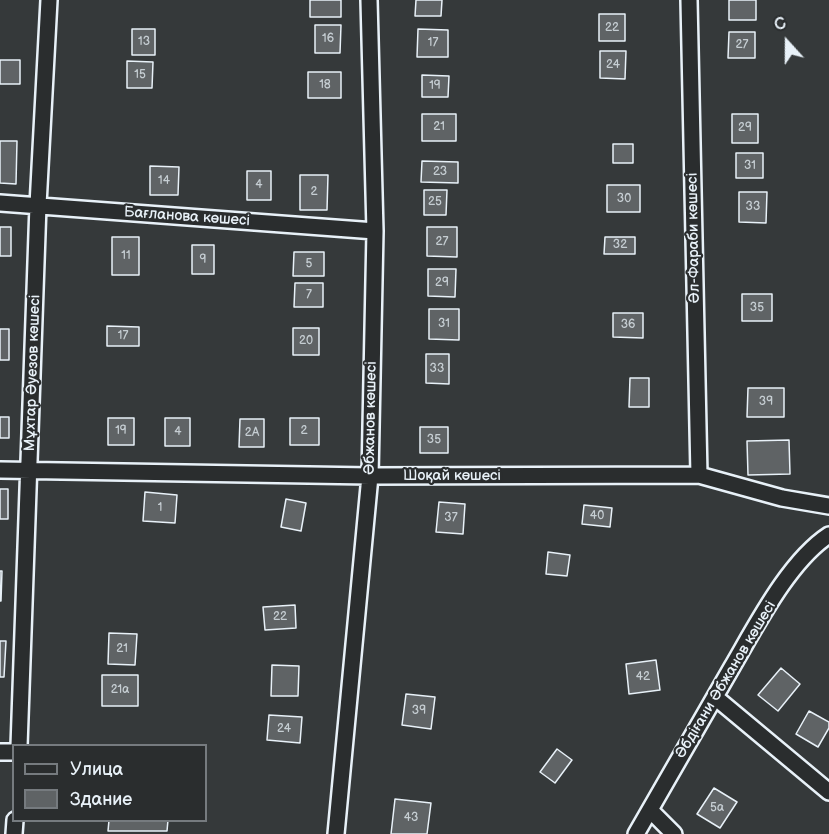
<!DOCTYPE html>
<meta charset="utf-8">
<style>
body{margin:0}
#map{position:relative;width:829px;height:834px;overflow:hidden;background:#35393a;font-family:"Balsamiq Sans",sans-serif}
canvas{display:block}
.legend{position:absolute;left:12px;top:744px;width:195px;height:78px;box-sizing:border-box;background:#2a2d2e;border:2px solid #767b7f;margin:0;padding:8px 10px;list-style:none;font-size:18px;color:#e8f1f8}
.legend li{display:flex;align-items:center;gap:12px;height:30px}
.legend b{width:30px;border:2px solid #767b7f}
.north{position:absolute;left:757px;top:12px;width:60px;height:60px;-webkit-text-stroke:4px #2a2d2e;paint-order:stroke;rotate:339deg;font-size:16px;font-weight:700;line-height:24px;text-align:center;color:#e8f1f8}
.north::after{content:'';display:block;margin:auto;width:21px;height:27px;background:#e8f1f8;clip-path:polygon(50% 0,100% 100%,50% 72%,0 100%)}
</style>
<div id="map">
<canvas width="829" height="834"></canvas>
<ul class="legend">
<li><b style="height:8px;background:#2a2d2e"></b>Улица</li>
<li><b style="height:16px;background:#5f6365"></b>Здание</li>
</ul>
<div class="north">С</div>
</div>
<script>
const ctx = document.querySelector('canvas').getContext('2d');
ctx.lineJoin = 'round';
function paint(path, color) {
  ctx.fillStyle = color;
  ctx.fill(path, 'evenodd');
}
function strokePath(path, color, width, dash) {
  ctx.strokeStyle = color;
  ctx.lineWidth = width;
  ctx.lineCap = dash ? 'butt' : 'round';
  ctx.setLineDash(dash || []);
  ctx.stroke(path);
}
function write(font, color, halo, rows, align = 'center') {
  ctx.font = font + ' "Balsamiq Sans",sans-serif';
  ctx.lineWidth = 4.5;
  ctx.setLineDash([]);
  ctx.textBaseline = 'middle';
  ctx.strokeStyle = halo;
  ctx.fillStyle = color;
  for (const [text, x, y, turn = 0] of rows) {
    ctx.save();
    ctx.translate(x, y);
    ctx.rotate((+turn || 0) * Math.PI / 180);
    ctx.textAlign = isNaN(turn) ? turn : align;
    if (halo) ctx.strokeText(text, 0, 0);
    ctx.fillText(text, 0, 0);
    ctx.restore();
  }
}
const building = new Path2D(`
 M310,0H341V17H310Z
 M416,0H442L441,16H415Z
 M729,0H756V20H729Z
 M599,14H625V41H599Z
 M315,25H341L340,53H315Z
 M132,29H155V55H132Z
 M418,29L448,30V57H417Z
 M729,32H755V58H728Z
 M600,51H626L625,79L600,78Z
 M0,60H20V84H0Z
 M127,61L153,62L152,88H127Z
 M308,72H341V98H308Z
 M422,75L449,76L448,97H422Z
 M422,114H456V141H422Z
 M732,114H758V143H732Z
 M0,141H17L16,184L0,183Z
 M613,144H633V163H613Z
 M736,153H763V178H736Z
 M422,161L458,162V183L421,182Z
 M150,166L179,167L178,195H150Z
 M247,171H271V200H247Z
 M300,175H328L327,210H300Z
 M607,185H640V212H607Z
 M424,190H447L446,215H424Z
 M739,192H767L766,223L739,222Z
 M0,227H11V256H0Z
 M427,227H457V257L427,256Z
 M112,237H139V275H112Z
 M605,237H635V254H604Z
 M192,245H214V274H192Z
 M294,252H324V276H293Z
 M428,269H456L455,297L428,296Z
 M295,283H323V307H294Z
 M742,294H772V321H742Z
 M429,309H459V340L429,339Z
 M613,313H643V338L613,337Z
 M107,326L139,327V346H107Z
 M293,328H319V355H293Z
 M0,329H9V360H0Z
 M426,354H449V384L426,383Z
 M630,378H649V407H629Z
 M748,388H784V417H747Z
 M0,417H9V438H0Z
 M108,418H134V445H108Z
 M165,418H190V446H165Z
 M290,418H319V445H290Z
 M240,419H264V447H239Z
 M420,427H448V453H420Z
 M789,440L790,474L748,475L747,441Z
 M0,489H8V519H0Z
 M145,492L177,495L175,523L143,521Z
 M286,499L306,503L301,531L281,527Z
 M439,502L465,504L463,534L436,532Z
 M584,505L612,508L610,527L582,524Z
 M548,552L570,555L567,576L546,574Z
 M0,571H2L1,601H0Z
 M295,605L296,628L265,630L263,607Z
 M109,633L137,634L135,665L108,664Z
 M0,641H6L4,677H0Z
 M656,660L660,690L629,694L626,664Z
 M272,665L299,666L298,696H271Z
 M781,668L800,684L778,711L758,695Z
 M102,675H138V706H102Z
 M406,694L435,697L431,729L402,725Z
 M809,711L829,722V728L818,747L796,734Z
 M269,715L302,717L300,743L267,740Z
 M557,749L572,760L555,783L540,772Z
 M714,788L737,802L720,828L697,814Z
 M395,799L431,803L427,834H391Z
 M109,820H168L167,831H108Z`);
paint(building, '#5f6365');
strokePath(building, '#e8f1f8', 1.5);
const street = new Path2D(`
 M689,0L699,475
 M0,203L375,231
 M0,470L370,476L699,475L782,498L829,506
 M715,697L829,792
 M19,746L38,205L49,0
 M0,752H14
 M650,810L674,834
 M14,834L15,820
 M336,834L370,476L375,231L369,0
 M636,834C668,779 700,723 732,667C756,626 789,561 829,535`);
strokePath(street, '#e8f1f8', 20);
strokePath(street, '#2a2d2e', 15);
write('12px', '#c6ced3', null, [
 ["22",612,28],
 ["16",328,39],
 ["13",144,42],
 ["17",433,43],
 ["27",742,45],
 ["24",613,65],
 ["15",140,75],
 ["18",325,85],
 ["19",435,86],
 ["21",439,127],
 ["29",745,128],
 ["31",750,166],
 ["23",440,172],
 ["14",164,181],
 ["4",259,185],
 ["2",314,192],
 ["30",624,199],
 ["25",435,202],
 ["33",753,207],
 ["27",442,242],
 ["32",620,245],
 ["11",126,256],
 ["9",203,260],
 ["5",309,264],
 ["29",442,283],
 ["7",309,295],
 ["35",757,308],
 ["31",444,324],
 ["36",628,325],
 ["17",123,336],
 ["20",306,341],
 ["33",437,369],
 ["39",766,402],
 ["19",121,431],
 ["2",304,431],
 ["4",178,432],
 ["2А",252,433],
 ["35",434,440],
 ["1",160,508],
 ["40",597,516],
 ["37",451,518],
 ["22",280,617],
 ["21",122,649],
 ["42",643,677],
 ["21а",120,690],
 ["39",419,711],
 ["24",284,729],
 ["5а",717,808],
 ["43",411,818]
]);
write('15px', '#e8f1f8', '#2a2d2e', [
 ["Бағланова көшесі",187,217,4],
 ["Әл-Фараби көшесі",694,238,-91],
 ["Мұхтар Әуезов көшесі",33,373,-88],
 ["Әбжанов көшесі",371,418,-89],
 ["Шоқай көшесі",452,476],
 ["Әбдіғани Әбжанов көшесі",726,680,-59]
]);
</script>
